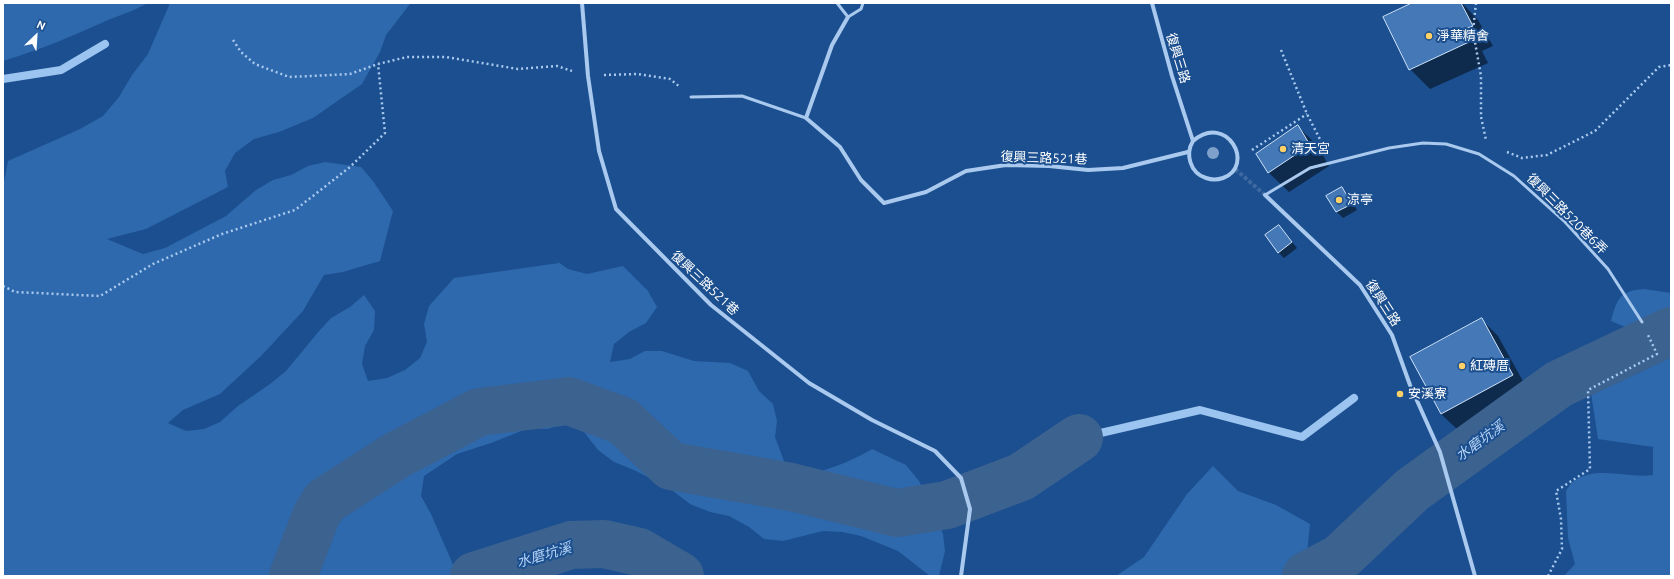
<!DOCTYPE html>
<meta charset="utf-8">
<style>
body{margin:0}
#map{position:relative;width:1674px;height:579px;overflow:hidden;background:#1b4f8f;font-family:Ubuntu,sans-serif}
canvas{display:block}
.frame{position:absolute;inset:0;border:4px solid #fff;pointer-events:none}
.north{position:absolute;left:16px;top:16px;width:40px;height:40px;-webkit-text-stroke:3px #1b4f8f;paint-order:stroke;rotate:25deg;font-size:11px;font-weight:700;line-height:16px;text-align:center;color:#fff}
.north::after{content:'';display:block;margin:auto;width:14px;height:18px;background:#fff;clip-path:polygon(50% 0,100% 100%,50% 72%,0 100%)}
</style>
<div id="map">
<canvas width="1674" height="579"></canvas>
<div class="frame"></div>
<div class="north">N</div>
</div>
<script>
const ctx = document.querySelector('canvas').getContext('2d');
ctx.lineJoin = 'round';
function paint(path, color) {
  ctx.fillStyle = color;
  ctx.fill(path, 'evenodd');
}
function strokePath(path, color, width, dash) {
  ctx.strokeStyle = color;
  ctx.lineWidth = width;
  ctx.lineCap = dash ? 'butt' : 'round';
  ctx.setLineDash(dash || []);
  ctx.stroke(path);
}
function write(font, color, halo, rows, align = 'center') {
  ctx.font = font + ' Ubuntu,"Noto Sans TC",sans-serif';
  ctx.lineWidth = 4;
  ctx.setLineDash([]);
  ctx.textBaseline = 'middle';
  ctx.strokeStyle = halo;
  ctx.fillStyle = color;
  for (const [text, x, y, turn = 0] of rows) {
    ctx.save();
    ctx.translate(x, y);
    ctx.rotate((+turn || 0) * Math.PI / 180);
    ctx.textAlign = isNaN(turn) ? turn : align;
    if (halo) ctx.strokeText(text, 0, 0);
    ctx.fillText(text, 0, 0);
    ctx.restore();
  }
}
paint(new Path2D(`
 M3,3H148C134,11 120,15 106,21C70,37 40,50 3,61Z
 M170,3H410V4L386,35L380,52L362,84L313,118L279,132L254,139L235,153L225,171L228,187L146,229L107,239L143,254L165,248L226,216L256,190L273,180L291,175L308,166L325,162L361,167L373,181L393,211L380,261L343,272L324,275L303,311L261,356L220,394L183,410L168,423L186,431L204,429L220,422L238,406L270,384L286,371L319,331L331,318L350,307L364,295L375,311L374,330L365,346L362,364L368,381L387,378L405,370L420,358L427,342L424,324L429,306L454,278L559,263L546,253L568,269L587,274L623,266L648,291L657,307L646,323L629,332L614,344L610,362L630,359L645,351H662L694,361L730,363L748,371L759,391L773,404L777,421L775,437L787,469C793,470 799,473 805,473C825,473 855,459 872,449L906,465L919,481L936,516L943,534L945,551L939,576H930L898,551L861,536L842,532L823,531L783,541L764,539L749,527L729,516L710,512L690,504L669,488L634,470L614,462L598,450L584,432L566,424L547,429L529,428L491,443L457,454L424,476L421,496L431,514L458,576H3V187L8,161L80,129L103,116L119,97L132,75L148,54Z
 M1644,289L1671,293V576H1564L1575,564L1568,538L1566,491C1568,488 1571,483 1574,481C1597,465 1628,479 1653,475V447L1598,439L1591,393L1641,372L1664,360L1668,350L1664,343L1611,321C1617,299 1619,291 1644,289Z
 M1213,466L1238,491L1276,505L1310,524L1306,563L1302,576H1116L1144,557L1187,494Z`), '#2e69ad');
paint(new Path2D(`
 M1414,3H1462L1478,20L1493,46L1482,51L1488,63L1430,89L1410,69Z
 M1297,126L1318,146L1329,166L1289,192L1268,172Z
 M1342,188L1348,194L1357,210L1343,218L1337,212L1328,196Z
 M1284,232L1297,248L1284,258L1278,252Z
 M1482,320L1498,336L1529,392L1458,430L1441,414L1411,358Z`), '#0007');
strokePath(new Path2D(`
 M3,79L61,70L105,44
 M1079,438L1200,410L1302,437L1354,398`), '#9cc4f0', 8);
strokePath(new Path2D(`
 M293,576L316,516L325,501L397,455L479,412L569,401L623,421L671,466L791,487L897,513L947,505L1021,477L1079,438
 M474,576L571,545L604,544L639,552L680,576
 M1306,576L1340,558L1412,490L1559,384L1671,331`), '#3c6290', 48);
const building = new Path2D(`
 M1412,3H1461L1473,26L1462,30L1469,42L1409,70L1383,17Z
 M1298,125L1310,145L1268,173L1256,154Z
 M1342,187L1352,204L1336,212L1326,196Z
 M1279,225L1292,242L1278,253L1265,235Z
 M1482,318L1513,375L1441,414L1410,357Z`);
paint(building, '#4478b7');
strokePath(building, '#cfe3fa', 1);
strokePath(new Path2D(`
 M1235,169L1265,195`), '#3d69a0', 4, [4, 2]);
strokePath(new Path2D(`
 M1476,3L1473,31L1481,76V117L1486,140
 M233,40L241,52L255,64L289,77L350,74L378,64L407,57H446L518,69L557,66L572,71
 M1281,50L1307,114L1325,149
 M604,75L637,74L670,79L680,87
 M1252,150L1307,114
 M1507,152L1522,158L1547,155L1595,131L1659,67L1671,65
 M3,286L15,292L100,296L153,264L222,234L295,210L350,167L385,133L378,64
 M1548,576L1562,549L1561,519L1556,491L1590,469L1588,390L1657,354L1648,335`), '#a9c9ee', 2.5, [2, 3]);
strokePath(new Path2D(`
 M837,3L848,17L861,9L863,3
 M691,97L742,96L806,118
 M1265,195L1310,168L1389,148L1423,143L1446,144L1479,154L1514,176L1565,222L1608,269L1642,322`), '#a9c9ee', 3);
strokePath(new Path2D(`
 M582,3L588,76L599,151L616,209L711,305L809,383L872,420L935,451L961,478L970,509L961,576
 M1152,3L1172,76L1193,141C1227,112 1256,166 1223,178C1217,180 1212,180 1206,178C1190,173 1185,154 1193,141
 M848,17L832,45L806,118L840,147L861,180L884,203L926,192L966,171L1006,165L1049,166L1088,170L1123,168L1188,152
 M1265,195L1360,285L1392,335L1410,385L1440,452L1475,576`), '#a9c9ee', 4);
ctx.fillStyle = '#7ea0ca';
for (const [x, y] of [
 [1213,153]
]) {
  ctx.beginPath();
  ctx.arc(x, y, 6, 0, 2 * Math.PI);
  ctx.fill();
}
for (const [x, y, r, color] of [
 [1429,36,4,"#ffd166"],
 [1283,149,4,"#ffd166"],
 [1339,200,4,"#ffd166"],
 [1462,366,4,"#ffd166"],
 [1400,394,4,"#ffd166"]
]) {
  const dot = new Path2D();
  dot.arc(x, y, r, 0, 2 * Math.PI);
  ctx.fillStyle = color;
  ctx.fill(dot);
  strokePath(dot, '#1b4f8f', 1.5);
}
write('13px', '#fff', '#1b4f8f', [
 ["淨華精舍",1437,36],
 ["清天宮",1291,149],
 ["涼亭",1347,200],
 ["紅磚厝",1470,366],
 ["安溪寮",1408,394]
], 'left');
write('13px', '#fff', '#1b4f8f', [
 ["復興三路",1178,58,73],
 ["復興三路521巷",1044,158,2],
 ["復興三路520巷6弄",1567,214,45],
 ["復興三路521巷",705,283,43],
 ["復興三路",1383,303,57]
]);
write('italic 14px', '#b5d3f5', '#1b4f8f', [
 ["水磨坑溪",1480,441,-36],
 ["水磨坑溪",544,555,-16]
]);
</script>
